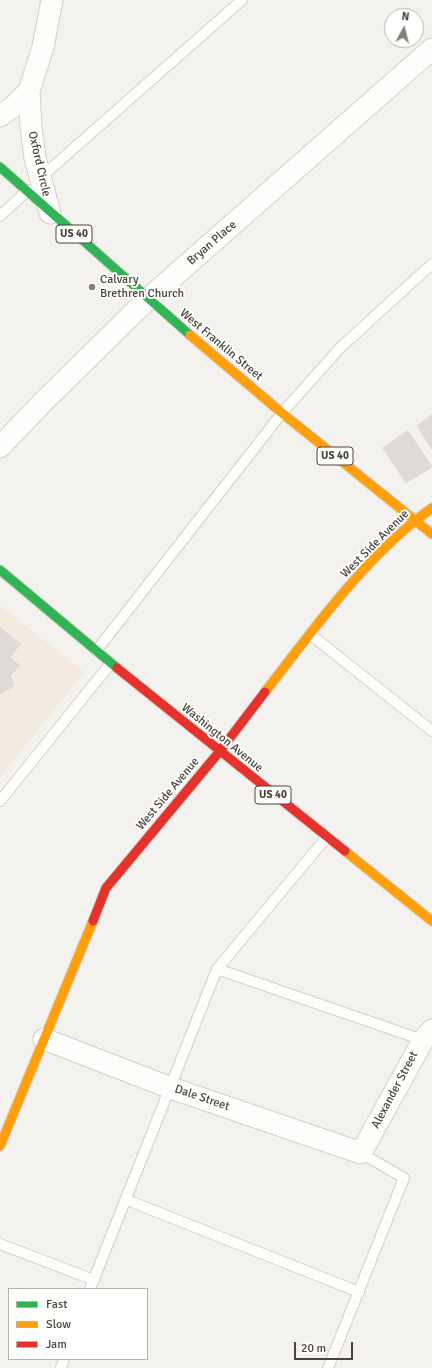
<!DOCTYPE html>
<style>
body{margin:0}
#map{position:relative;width:432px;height:1368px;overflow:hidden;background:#f4f2ee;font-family:Signika,sans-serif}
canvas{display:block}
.legend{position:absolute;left:8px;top:1288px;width:140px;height:72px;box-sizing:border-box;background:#fff;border:1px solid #b7b4b0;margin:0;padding:5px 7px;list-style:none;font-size:12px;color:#4b4439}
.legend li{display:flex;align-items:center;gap:8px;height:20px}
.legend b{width:20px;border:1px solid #b7b4b0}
.north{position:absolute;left:384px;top:8px;width:40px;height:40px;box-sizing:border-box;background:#fff;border:1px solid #b7b4b0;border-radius:50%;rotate:7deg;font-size:11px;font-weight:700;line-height:16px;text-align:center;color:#4b4439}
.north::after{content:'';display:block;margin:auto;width:14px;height:18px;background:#868178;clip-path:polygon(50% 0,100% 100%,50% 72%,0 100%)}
.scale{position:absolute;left:294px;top:1342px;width:59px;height:18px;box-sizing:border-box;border:2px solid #4b4439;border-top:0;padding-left:5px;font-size:12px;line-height:14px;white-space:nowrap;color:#4b4439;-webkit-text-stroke:3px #fff;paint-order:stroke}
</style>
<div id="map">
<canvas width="432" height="1368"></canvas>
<ul class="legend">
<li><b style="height:5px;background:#30b455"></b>Fast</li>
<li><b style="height:5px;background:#ff9f0a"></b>Slow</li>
<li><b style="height:5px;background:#e5322d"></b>Jam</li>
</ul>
<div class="north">N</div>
<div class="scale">20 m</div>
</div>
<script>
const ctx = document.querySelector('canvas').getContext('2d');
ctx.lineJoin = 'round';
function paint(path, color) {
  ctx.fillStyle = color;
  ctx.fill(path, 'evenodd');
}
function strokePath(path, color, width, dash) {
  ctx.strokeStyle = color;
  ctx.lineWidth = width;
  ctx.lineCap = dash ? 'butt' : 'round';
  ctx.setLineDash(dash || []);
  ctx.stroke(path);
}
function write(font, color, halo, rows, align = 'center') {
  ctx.font = font + ' Signika,sans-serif';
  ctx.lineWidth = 4;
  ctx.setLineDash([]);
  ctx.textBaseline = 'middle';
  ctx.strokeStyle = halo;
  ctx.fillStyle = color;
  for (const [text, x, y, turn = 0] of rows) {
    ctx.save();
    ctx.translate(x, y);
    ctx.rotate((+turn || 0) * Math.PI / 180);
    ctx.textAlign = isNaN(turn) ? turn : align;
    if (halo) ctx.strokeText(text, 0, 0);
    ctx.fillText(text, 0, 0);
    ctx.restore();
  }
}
paint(new Path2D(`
 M0,605L84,672L0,777Z`), '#f3ebdf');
const building = new Path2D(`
 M432,415V449L417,426Z
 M408,431L432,467L406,483L383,448Z
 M0,628L20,644L10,658L19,665L10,677L14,686L0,694Z`);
paint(building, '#dedbd6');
strokePath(building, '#dcd9d4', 1);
const lane = new Path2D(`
 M39,179L242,0
 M0,216L28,190
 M310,634L432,731
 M96,651L282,413L340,348L432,264
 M0,801L111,663
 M217,969L423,1040
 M127,1200L359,1292
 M0,1244L94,1280
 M90,1289L217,969L326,838
 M61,1368L64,1359
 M328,1368L404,1178L361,1153`);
const street = new Path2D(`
 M0,116L14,106L29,91
 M50,213L35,158L31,128L29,91L43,47L52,0
 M0,447L44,401L148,299L432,49
 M44,1039L171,1088L361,1153L423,1040L432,1030`);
const fast = new Path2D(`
 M0,167L190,335
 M0,570L117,668`);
const slow = new Path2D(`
 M190,335L282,413L432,534
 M265,692C314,629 367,554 432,508
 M345,851L432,921
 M0,1146L93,921`);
const jam = new Path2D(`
 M117,668L345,851
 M93,921L106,888L220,751L265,692`);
strokePath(lane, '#d2d0cb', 12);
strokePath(street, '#d2d0cb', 23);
strokePath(fast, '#d3cfc5', 11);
strokePath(slow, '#d3cfc5', 11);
strokePath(jam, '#d3cfc5', 11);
strokePath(lane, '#fdfdfc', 10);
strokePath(street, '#fdfdfc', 21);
strokePath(fast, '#30b455', 9);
strokePath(slow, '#ff9f0a', 9);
strokePath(jam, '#e5322d', 9);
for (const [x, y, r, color] of [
 [92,287,4,"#868178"]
]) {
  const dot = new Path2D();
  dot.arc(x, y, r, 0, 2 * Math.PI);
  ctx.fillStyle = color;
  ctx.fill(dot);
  strokePath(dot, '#fff', 1.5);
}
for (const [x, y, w] of [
 [74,234,36],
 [335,456,36],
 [273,795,36]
]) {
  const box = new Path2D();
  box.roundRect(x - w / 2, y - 9, w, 18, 3);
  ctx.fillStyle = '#fff';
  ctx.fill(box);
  strokePath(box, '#4b4439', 1);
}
write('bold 11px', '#4b4439', null, [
 ["US 40",74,234],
 ["US 40",335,456],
 ["US 40",273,795]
]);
write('12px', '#4b4439', '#fff', [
 ["Oxford Circle",39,164,77],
 ["Bryan Place",212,243,-41],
 ["West Franklin Street",221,345,40],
 ["West Side Avenue",375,544,-45],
 ["Washington Avenue",222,738,39],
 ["West Side Avenue",168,794,-50],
 ["Alexander Street",395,1090,-62],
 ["Dale Street",202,1098,19]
]);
write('12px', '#4b4439', '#fff', [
 ["Calvary",100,280],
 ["Brethren Church",100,294]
], 'left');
</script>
